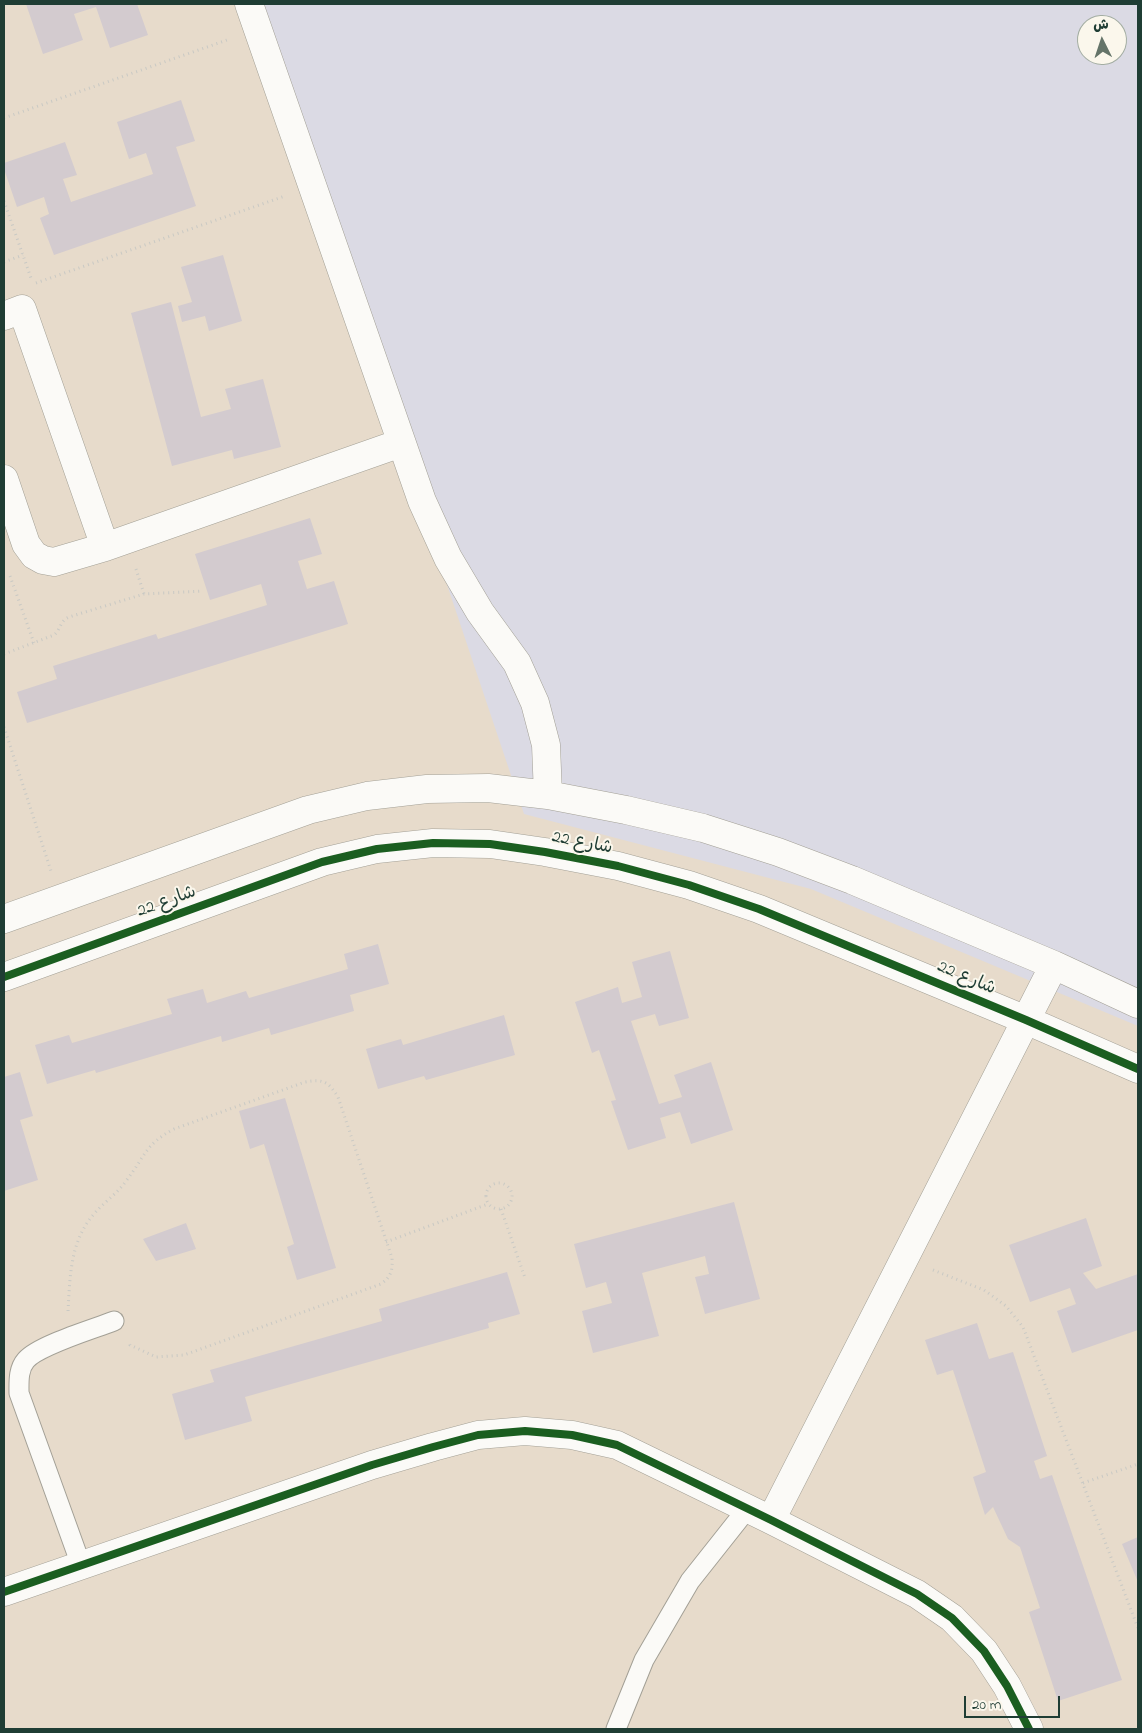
<!DOCTYPE html>
<meta charset="utf-8">
<style>
body{margin:0}
#map{position:relative;width:1142px;height:1733px;overflow:hidden;background:#e7dbcb;font-family:"Indie Flower","Playpen Sans Arabic",sans-serif}
canvas{display:block}
.frame{position:absolute;inset:0;border:5px solid #1f3d34;pointer-events:none}
.north{position:absolute;left:1077px;top:15px;width:50px;height:50px;box-sizing:border-box;background:#fbf7ec;border:1px solid #a3ada2;border-radius:50%;rotate:356deg;font-size:14px;font-weight:700;line-height:20px;text-align:center;color:#1f3d34}
.north::after{content:'';display:block;margin:auto;width:18px;height:22px;background:#657469;clip-path:polygon(50% 0,100% 100%,50% 72%,0 100%)}
.scale{position:absolute;left:964px;top:1696px;width:96px;height:22px;box-sizing:border-box;border:2px solid #1f3d34;border-top:0;padding-left:6px;font-size:15px;line-height:18px;white-space:nowrap;color:#1f3d34;-webkit-text-stroke:4px #fbf7ec;paint-order:stroke}
</style>
<div id="map">
<canvas width="1142" height="1733"></canvas>
<div class="frame"></div>
<div class="north">ش</div>
<div class="scale">20 m</div>
</div>
<script>
const ctx = document.querySelector('canvas').getContext('2d');
ctx.lineJoin = 'round';
function paint(path, color) {
  ctx.fillStyle = color;
  ctx.fill(path, 'evenodd');
}
function strokePath(path, color, width, dash) {
  ctx.strokeStyle = color;
  ctx.lineWidth = width;
  ctx.lineCap = dash ? 'butt' : 'round';
  ctx.setLineDash(dash || []);
  ctx.stroke(path);
}
function write(font, color, halo, rows, align = 'center') {
  ctx.font = font + ' "Indie Flower","Playpen Sans Arabic",sans-serif';
  ctx.lineWidth = 4;
  ctx.setLineDash([]);
  ctx.textBaseline = 'middle';
  ctx.strokeStyle = halo;
  ctx.fillStyle = color;
  for (const [text, x, y, turn = 0] of rows) {
    ctx.save();
    ctx.translate(x, y);
    ctx.rotate((+turn || 0) * Math.PI / 180);
    ctx.textAlign = isNaN(turn) ? turn : align;
    if (halo) ctx.strokeText(text, 0, 0);
    ctx.fillText(text, 0, 0);
    ctx.restore();
  }
}
paint(new Path2D(`
 M252,4H1138V1026L811,889L524,814ZM1087,25H1117V55H1087Z`), '#dbdae4');
paint(new Path2D(`
 M26,4H137L148,35L110,48L96,7L74,14L83,40L43,54Z
 M181,100L195,141L176,147L196,206L54,255L40,218L49,214L44,197L17,207L4,169V163L65,142L77,175L63,179L71,202L153,174L146,153L129,159L117,122Z
 M223,255L242,321L209,331L205,316L182,322L178,306L192,302L181,267Z
 M171,302L201,417L231,409L225,389L263,379L281,447L234,459L232,450L172,466L131,313Z
 M310,518L322,554L298,561L307,589L334,581L348,624L27,723L17,692L57,679L53,666L156,634L158,639L267,605L261,584L210,600L195,554Z
 M378,944L389,984L350,995L354,1011L271,1035L269,1028L222,1042L221,1036L96,1073L95,1070L47,1084L35,1045L69,1035L72,1043L172,1014L167,999L203,989L207,1003L246,991L249,998L348,969L344,954Z
 M670,951L689,1018L659,1026L655,1014L631,1021L659,1104L682,1097L674,1075L711,1062L733,1130L691,1144L680,1112L660,1118L666,1138L628,1150L611,1101L616,1100L599,1050L592,1053L575,1002L618,987L622,1003L642,997L632,962Z
 M504,1015L515,1055L426,1080L424,1076L378,1089L366,1049L401,1039L403,1045Z
 M20,1072L33,1116L20,1120L38,1180L4,1191V1077Z
 M285,1098L336,1268L297,1280L287,1247L294,1244L264,1144L250,1149L239,1111Z
 M734,1202L760,1299L705,1314L695,1277L709,1274L705,1256L642,1273L659,1336L593,1353L582,1311L612,1303L606,1282L586,1288L574,1244Z
 M1086,1218L1102,1266L1083,1273L1096,1289L1138,1274V1330L1072,1353L1057,1311L1076,1304L1070,1288L1030,1302L1009,1245Z
 M186,1223L196,1249L156,1261L143,1239Z
 M507,1272L520,1314L488,1323L489,1328L245,1397L252,1421L185,1440L172,1394L214,1382L210,1370L382,1321L379,1309Z
 M977,1323L989,1359L1013,1352L1047,1456L1034,1461L1040,1479L1052,1475L1122,1680L1058,1701L1029,1612L1040,1608L1020,1547L1008,1539L993,1507L985,1515L973,1477L986,1472L953,1370L937,1375L925,1340Z
 M1138,1537V1582L1122,1544Z`), '#d3cbcf');
const service = new Path2D(`
 M81,1565L19,1393C19,1382 18,1369 26,1360C39,1345 94,1329 114,1321
 M616,1729L644,1660L690,1581L747,1509`);
const minor = new Path2D(`
 M249,4L422,501L448,558L480,612L517,663L535,703L546,745L548,795
 M4,316L22,309L105,547
 M4,479L26,544L34,555L43,560L54,562L105,547L401,443
 M4,919L308,810L367,796L427,789L488,788L548,795L626,810L703,828L778,852L852,880L1054,965L1138,1004
 M4,977L322,862L377,849L433,843L490,844L545,852L618,866L689,885L759,909L1026,1020L1138,1069
 M771,1520L1054,965
 M4,1592L372,1465L433,1447L478,1435L525,1431L572,1435L617,1445L771,1520L917,1594L952,1618L984,1651L1007,1686L1029,1729`);
strokePath(service, '#a3a096', 21);
strokePath(minor, '#a3a096', 29);
strokePath(new Path2D(`
 M4,118L230,39
 M4,201L32,281
 M4,262L23,255
 M36,283L285,196
 M136,569L144,594
 M10,576L34,643
 M4,654L54,635C61,629 60,621 69,617L144,594L202,591
 M4,727L51,871
 M486 1196a13 13 0 1 1 26 0a13 13 0 1 1-26 0Z
 M501,1209L525,1278
 M386,1242L488,1204
 M933,1270L984,1290L1006,1306L1023,1327L1138,1628
 M68,1311C70,1277 70,1241 94,1214C104,1202 117,1194 126,1181C145,1157 144,1145 174,1129L305,1082C323,1079 328,1081 338,1097L392,1258C393,1270 391,1277 381,1284L184,1355L156,1357L130,1345L129,1342
 M1083,1483L1138,1464`), '#c9c9c4', 3, [1, 4]);
strokePath(service, '#fbfaf7', 19);
strokePath(minor, '#fbfaf7', 28);
strokePath(new Path2D(`
 M4,977L322,862L377,849L433,843L490,844L545,852L618,866L689,885L759,909L1026,1020L1138,1069
 M4,1592L372,1465L433,1447L478,1435L525,1431L572,1435L617,1445L771,1520L917,1594L952,1618L984,1651L1007,1686L1029,1729`), '#1b5e20', 8);
write('18px', '#1f3d34', '#fbf7ec', [
 ["شارع 22",582,844,11],
 ["شارع 22",167,903,-20],
 ["شارع 22",966,979,23]
]);
</script>
